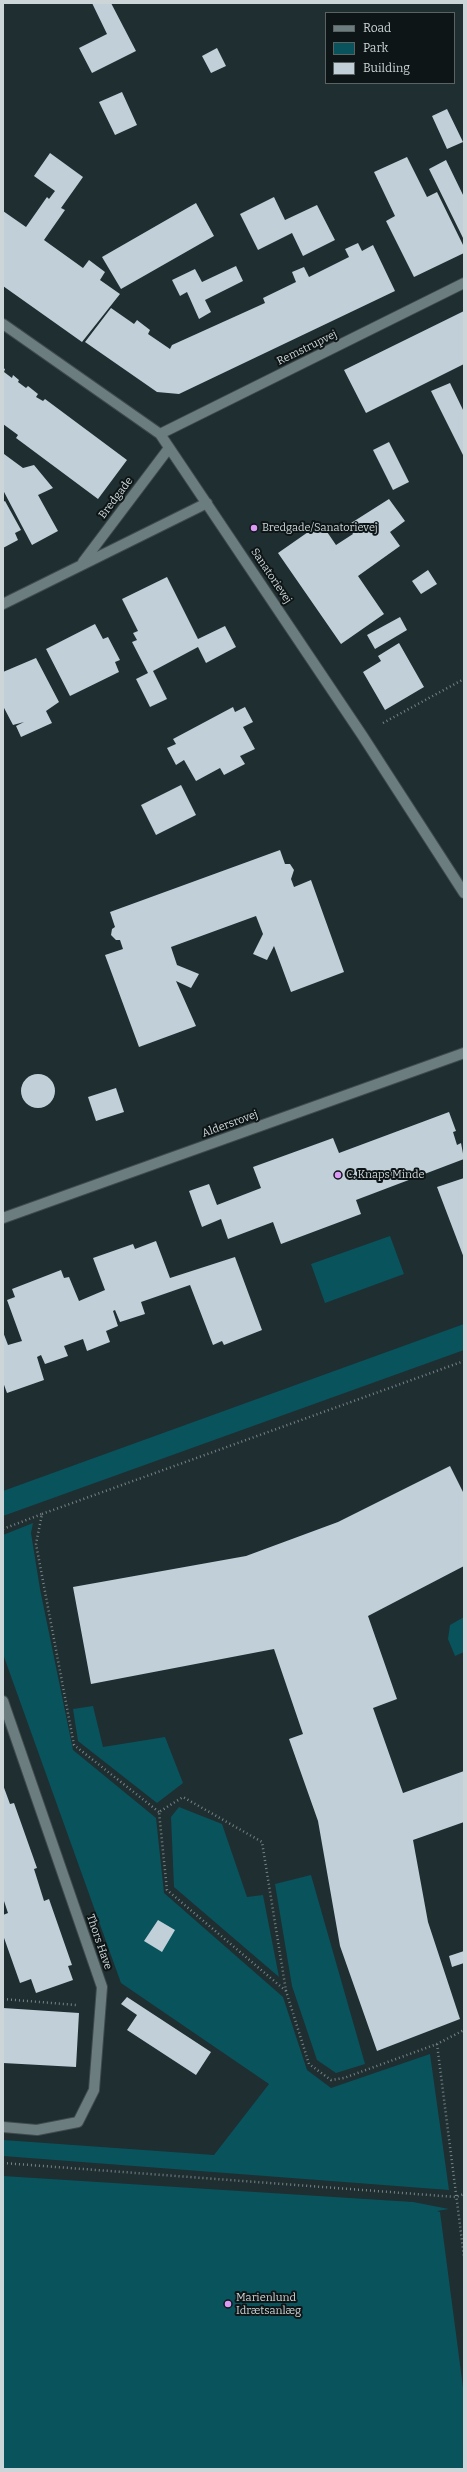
<!DOCTYPE html>
<meta charset="utf-8">
<style>
body{margin:0}
#map{position:relative;width:467px;height:2472px;overflow:hidden;background:#1f2e31;font-family:Bitter,serif}
canvas{display:block}
.frame{position:absolute;inset:0;border:4px solid #ccd5d7;pointer-events:none}
.legend{position:absolute;left:325px;top:12px;width:130px;height:72px;box-sizing:border-box;background:#0e1516;border:1px solid #5a6263;margin:0;padding:5px 7px;list-style:none;font-size:12px;color:#ccd5d7}
.legend li{display:flex;align-items:center;gap:8px;height:20px}
.legend b{width:20px;border:1px solid #5a6263}
</style>
<div id="map">
<canvas width="467" height="2472"></canvas>
<div class="frame"></div>
<ul class="legend">
<li><b style="height:5px;background:#6c7d80"></b>Road</li>
<li><b style="height:11px;background:#09535d"></b>Park</li>
<li><b style="height:11px;background:#c0cfd8"></b>Building</li>
</ul>
</div>
<script>
const ctx = document.querySelector('canvas').getContext('2d');
ctx.lineJoin = 'round';
function paint(path, color) {
  ctx.fillStyle = color;
  ctx.fill(path, 'evenodd');
}
function strokePath(path, color, width, dash) {
  ctx.strokeStyle = color;
  ctx.lineWidth = width;
  ctx.lineCap = dash ? 'butt' : 'round';
  ctx.setLineDash(dash || []);
  ctx.stroke(path);
}
function write(font, color, halo, rows, align = 'center') {
  ctx.font = font + ' Bitter,serif';
  ctx.lineWidth = 4;
  ctx.setLineDash([]);
  ctx.textBaseline = 'middle';
  ctx.strokeStyle = halo;
  ctx.fillStyle = color;
  for (const [text, x, y, turn = 0] of rows) {
    ctx.save();
    ctx.translate(x, y);
    ctx.rotate((+turn || 0) * Math.PI / 180);
    ctx.textAlign = isNaN(turn) ? turn : align;
    if (halo) ctx.strokeText(text, 0, 0);
    ctx.fillText(text, 0, 0);
    ctx.restore();
  }
}
paint(new Path2D(`
 M390,1236L404,1274L325,1303L311,1264Z
 M464,1324V1350L3,1516V1491Z
 M33,1523L31,1533L40,1589L73,1750L156,1818L164,1893L283,1997L307,2070L331,2088L430,2054L449,2190L3,2156V2140L214,2155L269,2084L121,1983L3,1654V1535Z
 M464,1617V1652L455,1656L448,1639L450,1625Z
 M93,1706L103,1747L165,1737L183,1783L157,1803L78,1741L73,1709Z
 M179,1807L222,1824L247,1897L263,1895L279,1977L174,1887L171,1817Z
 M311,1875L365,2064L336,2073L317,2060L292,1986L275,1884Z
 M3,2176L413,2202L449,2209L437,2211L440,2212L464,2395V2469H3Z`), '#09535d');
paint(new Path2D(`
 M92,3H111L136,51L92,73L79,48L107,34Z
 M217,48L226,66L211,73L202,56Z
 M122,92L137,125L115,135L99,102Z
 M447,109L463,142L447,149L432,116Z
 M50,153L83,177L61,208L65,210L44,240L83,268L89,260L105,272L100,280L120,294L82,342L3,286V211L26,227L47,197L49,199L55,191L34,176Z
 M407,157L427,197L437,192L464,247V253L414,277L386,221L395,216L374,172Z
 M446,160L464,197V240L429,169Z
 M274,197L285,220L317,205L335,240L303,256L292,233L258,250L240,214Z
 M196,203L214,236L121,289L102,257Z
 M358,243L362,251L373,245L395,291L179,394L157,392L85,342L111,308L134,324L137,320L150,330L148,334L170,349L172,345L265,303L263,298L296,282L292,272L304,267L309,277L349,257L345,249Z
 M236,266L243,281L205,300L211,312L199,319L187,292L180,296L172,280L195,269L202,282Z
 M464,311V364L366,413L344,370Z
 M3,368L5,369L4,372L12,378L13,375L19,380L18,382L26,388L28,386L38,394L36,397L43,401L45,399L127,460L98,499L16,438L18,435L3,424Z
 M450,383L464,412V457L431,391Z
 M389,442L409,482L393,490L373,450Z
 M4,454L23,468L34,465L53,488L38,495L58,531L32,545L3,490Z
 M389,499L405,521L390,532L400,546L358,576L384,614L341,644L278,553L321,523L336,545L353,534L348,525Z
 M5,501L21,530L15,533L18,540L3,548V502Z
 M428,570L437,584L421,594L412,581Z
 M167,577L198,639L225,626L236,647L206,663L198,647L153,671L167,699L150,707L136,679L148,673L132,642L137,640L133,633L138,631L122,599Z
 M400,617L407,630L375,649L367,635Z
 M95,624L103,639L108,637L120,660L115,662L119,672L70,696L46,649Z
 M399,643L424,687L385,710L363,672L381,661L378,656Z
 M36,658L59,702L46,711L52,723L21,737L16,726L24,722L13,725L3,706V672Z
 M233,707L235,712L245,707L253,722L243,727L255,749L240,756L245,764L224,775L220,768L196,781L184,760L176,765L167,748L176,744L173,739Z
 M181,785L196,815L156,835L141,805Z
 M280,850L285,864H290L294,870L291,879L294,887L311,880L344,972L291,992L274,946L267,960L253,954L263,934L256,916L171,947L177,965L199,974L191,988L176,981L196,1026L139,1047L105,955L123,949L120,940H116L111,935L112,929L115,927L110,912Z
 M21 1091a17 17 0 1 1 34 0a17 17 0 1 1-34 0Z
 M116,1088L124,1112L96,1121L88,1097Z
 M449,1112L456,1131L453,1132L457,1145L461,1143L464,1159L356,1200L361,1214L281,1244L273,1222L228,1239L221,1219L202,1227L189,1191L209,1184L217,1205L261,1188L253,1167L333,1138L339,1153Z
 M464,1178V1258L437,1187Z
 M156,1241L170,1278L235,1257L262,1330L224,1345L222,1341L213,1345L190,1285L141,1302L145,1314L120,1322L115,1310L113,1311L118,1326L106,1331L110,1342L87,1351L83,1339L64,1346L68,1356L45,1364L41,1355L37,1357L44,1380L7,1393L3,1382V1332L8,1345L22,1341L7,1300L15,1297L12,1289L61,1270L64,1278L69,1277L79,1301L105,1290L93,1258L133,1244L135,1249Z
 M450,1466L464,1494V1566L368,1616L397,1699L373,1708L403,1793L464,1771V1822L413,1840L428,1922L460,2019L377,2051L340,1946L318,1821L289,1739L303,1734L274,1649L91,1684L73,1587L246,1556L338,1522Z
 M3,1785L10,1804L14,1803L37,1868L34,1869L44,1901L49,1899L72,1965L68,1966L73,1980L36,1993L31,1979L20,1983L3,1935V1915L8,1913L3,1898Z
 M158,1920L175,1930L162,1952L144,1941Z
 M464,1951V1963L452,1967L449,1956Z
 M127,1997L211,2052L196,2075L127,2030L137,2015L121,2004Z
 M3,2008L79,2013L76,2067L3,2063Z`), '#c0cfd8');
const minor = new Path2D(`
 M3,324L160,434L362,735L464,893
 M160,434L464,283
 M83,562L169,448
 M3,604L207,503
 M3,1218L464,1053
 M3,1701L102,1987L94,2090L78,2122L37,2130L3,2127`);
strokePath(minor, '#3f4b4d', 12);
strokePath(new Path2D(`
 M383,723L464,679
 M42,1514L464,1361
 M3,1529L42,1514L36,1544L74,1745L159,1812
 M286,1991L167,1890L159,1812L183,1797L262,1842L286,1991L309,2064L331,2080L344,2078L437,2044L464,2030
 M3,1999L76,2005
 M437,2044L464,2257
 M3,2163L456,2197L464,2194`), '#788486', 2.5, [1, 3]);
strokePath(minor, '#6c7d80', 10);
for (const [x, y, r, color] of [
 [254,528,4,"#db99f5"],
 [338,1175,4,"#db99f5"],
 [228,2304,4,"#db99f5"]
]) {
  const dot = new Path2D();
  dot.arc(x, y, r, 0, 2 * Math.PI);
  ctx.fillStyle = color;
  ctx.fill(dot);
  strokePath(dot, '#0e1516', 1.5);
}
write('11px', '#ccd5d7', '#0e1516', [
 ["Remstrupvej",307,348,-26],
 ["Bredgade",116,498,-53],
 ["Sanatorievej",271,576,56],
 ["Aldersrovej",230,1124,-20],
 ["Thors Have",99,1942,71]
]);
write('11px', '#ccd5d7', '#0e1516', [
 ["Bredgade/Sanatorievej",262,528],
 ["C. Knaps Minde",346,1175],
 ["Marienlund",236,2298],
 ["Idrætsanlæg",236,2311]
], 'left');
</script>
